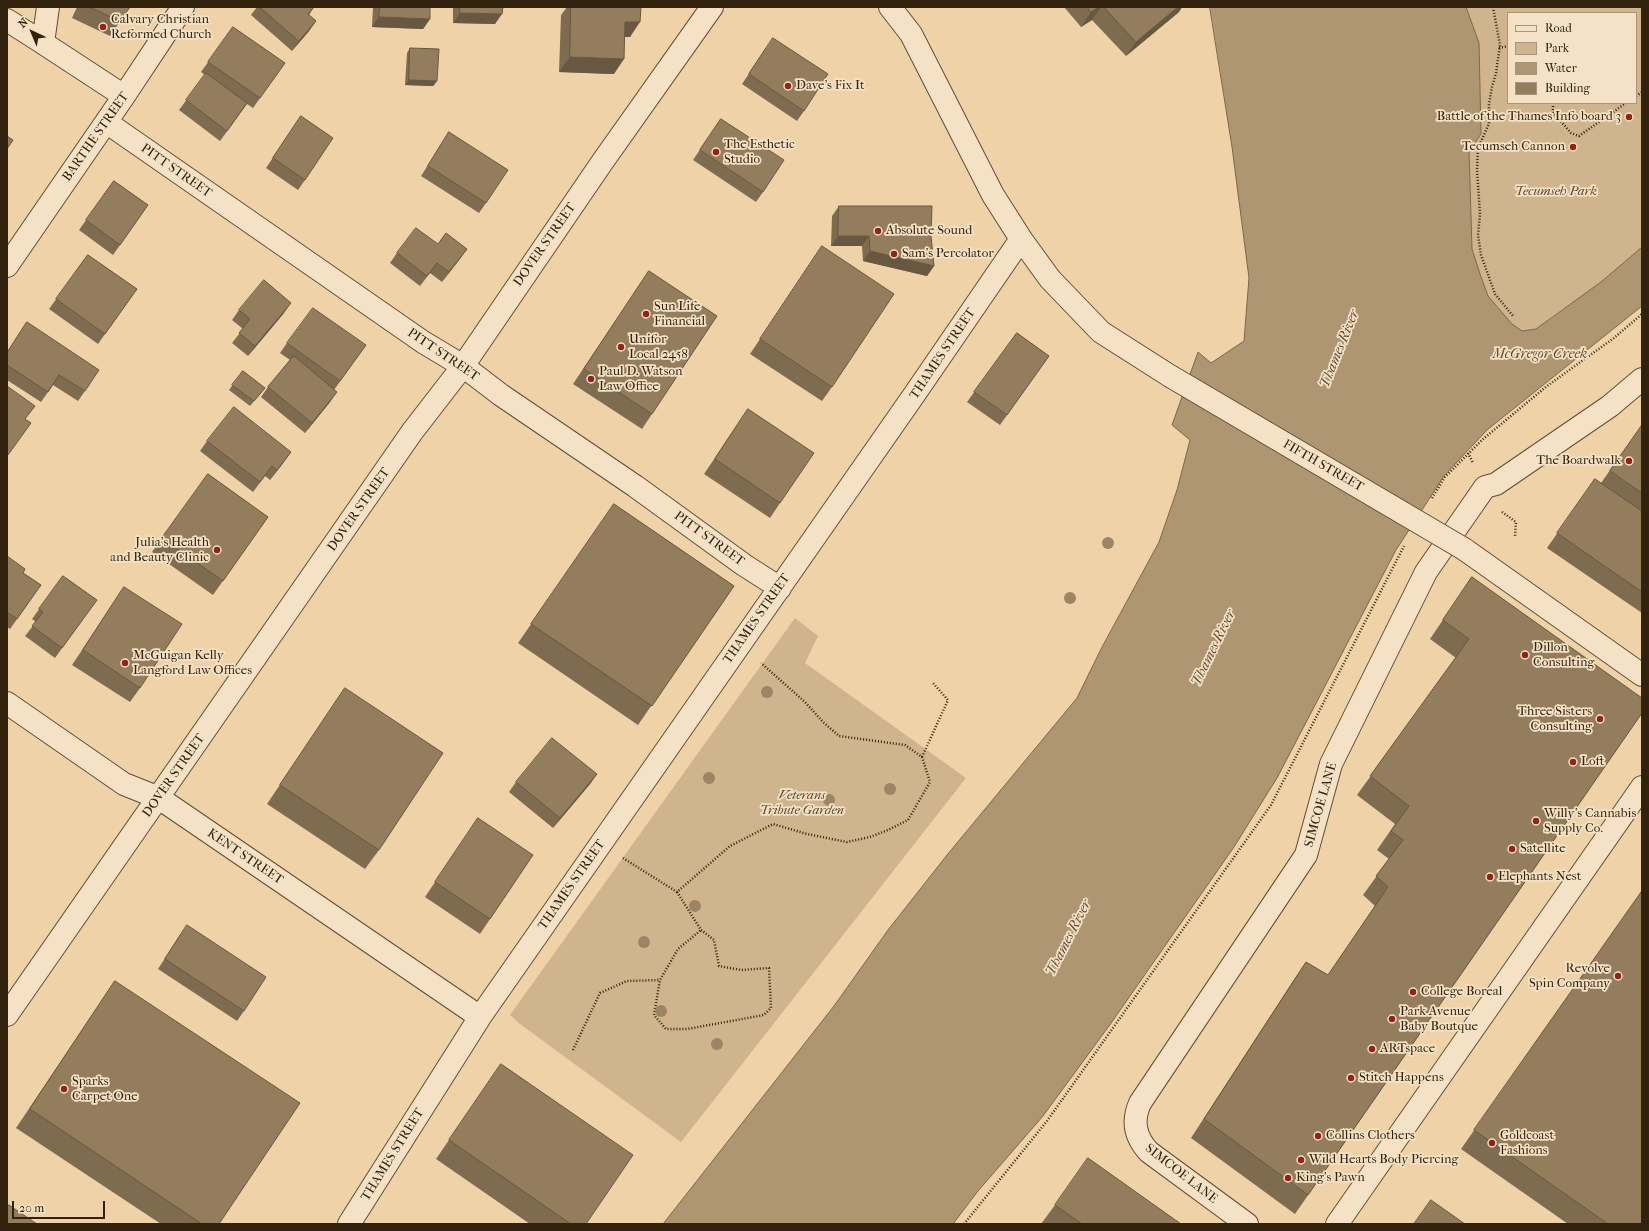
<!DOCTYPE html>
<meta charset="utf-8">
<style>
body{margin:0}
#map{position:relative;width:1649px;height:1231px;overflow:hidden;background:#efd2a7;font-family:"IM FELL French Canon",serif}
canvas{display:block}
.frame{position:absolute;inset:0;border:8px solid #32210d;pointer-events:none}
.legend{position:absolute;left:1507px;top:12px;width:130px;height:92px;box-sizing:border-box;background:#f5e2c6;border:1px solid #a7957c;margin:0;padding:5px 7px;list-style:none;font-size:12px;color:#32210d}
.legend li{display:flex;align-items:center;gap:8px;height:20px}
.legend b{width:20px;border:1px solid #a7957c}
.north{position:absolute;left:12px;top:12px;width:40px;height:40px;-webkit-text-stroke:3px #f5e2c6;paint-order:stroke;rotate:316deg;font-size:11px;font-weight:700;line-height:16px;text-align:center;color:#32210d}
.north::after{content:'';display:block;margin:auto;width:14px;height:18px;background:#32210d;clip-path:polygon(50% 0,100% 100%,50% 72%,0 100%)}
.scale{position:absolute;left:12px;top:1201px;width:93px;height:18px;box-sizing:border-box;border:2px solid #32210d;border-top:0;padding-left:5px;font-size:12px;line-height:14px;white-space:nowrap;color:#32210d;-webkit-text-stroke:3px #f5e2c6;paint-order:stroke}
</style>
<div id="map">
<canvas width="1649" height="1231"></canvas>
<div class="frame"></div>
<ul class="legend">
<li><b style="height:5px;background:#f5e2c6"></b>Road</li>
<li><b style="height:11px;background:#cfb48d"></b>Park</li>
<li><b style="height:11px;background:#af9673"></b>Water</li>
<li><b style="height:11px;background:#947d5d"></b>Building</li>
</ul>
<div class="north">N</div>
<div class="scale">20 m</div>
</div>
<script>
const ctx = document.querySelector('canvas').getContext('2d');
ctx.lineJoin = 'round';
function paint(path, color) {
  ctx.fillStyle = color;
  ctx.fill(path, 'evenodd');
}
function strokePath(path, color, width, dash) {
  ctx.strokeStyle = color;
  ctx.lineWidth = width;
  ctx.lineCap = dash ? 'butt' : 'round';
  ctx.setLineDash(dash || []);
  ctx.stroke(path);
}
function write(font, color, halo, rows, align = 'center') {
  ctx.font = font + ' "IM FELL French Canon",serif';
  ctx.lineWidth = 3.5;
  ctx.setLineDash([]);
  ctx.textBaseline = 'middle';
  ctx.strokeStyle = halo;
  ctx.fillStyle = color;
  for (const [text, x, y, turn = 0] of rows) {
    ctx.save();
    ctx.translate(x, y);
    ctx.rotate((+turn || 0) * Math.PI / 180);
    ctx.textAlign = isNaN(turn) ? turn : align;
    if (halo) ctx.strokeText(text, 0, 0);
    ctx.fillText(text, 0, 0);
    ctx.restore();
  }
}
paint(new Path2D(`
 M1466,7H1642V247L1601,282L1536,329L1522,331L1512,324L1488,296L1480,274L1472,249L1469,151L1481,134L1479,44ZM1508,13H1636V103H1508Z
 M795,618L818,636L805,663L966,778L681,1142L520,1024L510,1015Z`), '#cfb48d');
const water = new Path2D(`
 M1210,7H1466L1479,43L1481,134L1469,151L1472,249L1480,274L1488,296L1512,324L1522,331L1536,329L1601,282L1642,247V306L1487,430L1444,476L1396,550L1277,778L1234,847L1109,1026L1043,1116L978,1191L953,1224H663L834,1006L888,930L947,855L1077,698L1101,649L1159,542L1177,490L1190,440L1172,425L1198,352L1211,363L1244,341L1249,278L1232,147Z`);
paint(water, '#af9673');
strokePath(water, '#7d674a', 1);
const minor = new Path2D(`
 M48,7L43,43L124,96
 M890,7L911,34L993,195L1021,239L1050,279L1101,332L1170,376
 M7,20L43,43
 M106,122L423,342L463,366L501,395L635,486L744,565L780,588
 M7,266L124,96L183,7
 M1464,549L1642,675
 M7,703L124,784L159,798L480,1017
 M7,1015L412,432L463,366L603,161L712,7
 M349,1224L480,1017L914,395L1021,239
 M1247,1224L1149,1152C1135,1137 1132,1121 1140,1103L1306,855L1331,764L1426,572L1485,487L1496,484L1610,406L1642,379
 M1337,1224L1642,787`);
strokePath(minor, '#614d34', 24);
strokePath(new Path2D(`
 M1493,7L1500,45L1496,73L1492,87L1489,104V124L1478,148L1477,170L1480,214L1478,235L1481,255L1495,294L1513,316
 M1499,48L1508,46
 M1636,96L1642,92
 M1553,103V112L1571,133L1579,136L1626,103
 M1468,453L1473,463
 M1432,498L1445,477L1482,440L1547,386L1614,338L1642,314
 M1502,512L1516,522L1515,536
 M922,757L948,700L933,683
 M623,858L677,892L730,846L773,824L807,834L847,842L870,837L888,830L908,820L930,782L922,757L905,745L839,736L823,722L805,702L761,663
 M677,892L701,930L714,940L719,966L741,970L769,968L771,1008L764,1015L687,1029H666L654,1015L660,980L678,949L701,930
 M573,1050L600,993L627,981L660,980
 M964,1224L1047,1121L1271,805L1404,546`), '#32210d', 2.5, [1, 2]);
strokePath(minor, '#f5e2c6', 22);
const minorBridge = new Path2D(`
 M1170,376L1464,549`);
strokePath(minorBridge, '#614d34', 24, []);
strokePath(minorBridge, '#f5e2c6', 22);
ctx.fillStyle = '#9c8564';
for (const [x, y] of [
 [1108,543],
 [1070,598],
 [767,692],
 [709,778],
 [890,789],
 [829,800],
 [695,906],
 [644,942],
 [661,1011],
 [717,1044]
]) {
  ctx.beginPath();
  ctx.arc(x, y, 6, 0, 2 * Math.PI);
  ctx.fill();
}
paint(new Path2D(`
 M77,7H130L110,36L72,18Z
 M257,7H314L309,15L316,21L309,31L292,51L251,15Z
 M373,7H430V19L423,29L372,27Z
 M453,7H503L495,24L453,23Z
 M567,7H641L630,37H625L614,74L559,72L561,15Z
 M1064,7H1182L1179,12L1126,56L1092,20L1081,27Z
 M233,27L285,63L253,108L247,104L220,141L179,110L205,75L201,72Z
 M410,48L437,81L433,86L405,85L407,53Z
 M766,48L804,111L797,121L742,84Z
 M301,116L305,180L298,190L266,168Z
 M721,119L763,192L756,202L693,160Z
 M449,132L486,203L479,213L421,176Z
 M114,181L148,205L113,255L79,230Z
 M839,206L931,236L934,266L927,276L863,261L862,246H831L832,216Z
 M438,244L467,249L442,282L430,273L420,286L390,263L397,253Z
 M822,246L832,387L822,401L750,354Z
 M88,255L137,289L98,344L49,309Z
 M649,271L652,414L642,429L573,384Z
 M239,310L284,313L248,356L232,343L243,329L232,320Z
 M27,322L85,391L78,401L53,385L41,402L7,380V352Z
 M1017,333L1049,356L1000,425L967,402Z
 M287,343L366,345L334,390L330,402L305,433L261,397L268,387L290,360L280,353Z
 M243,371L265,388L250,406L229,390Z
 M748,409L780,503L770,518L704,474Z
 M1642,425V613L1547,548L1595,479L1601,483Z
 M207,441L284,462L270,480L265,476L253,492L200,451Z
 M208,474L268,517L213,595L152,552Z
 M614,504L734,586L638,725L518,643Z
 M7,556L23,573L41,585L10,629L7,627Z
 M63,576L97,600L55,658L25,636L36,622L32,619Z
 M1472,577L1642,713L1295,1214L1191,1138L1293,981L1306,962L1328,975L1375,906L1363,895L1389,859L1377,850L1395,824L1357,795L1456,658L1430,639Z
 M124,587L140,688L130,702L72,665Z
 M345,688L379,850L365,869L267,804Z
 M597,774L590,784L553,828L509,792L516,782Z
 M478,818L490,919L480,934L425,897Z
 M1642,891V1224H1568L1461,1149Z
 M180,935L244,1011L237,1021L158,969Z
 M115,981L219,1224H161L16,1128Z
 M501,1064L586,1224H530L436,1159Z
 M1055,1205L1181,1224H1041Z`), '#7f6c50');
paint(new Path2D(`
 M314,7L309,14L301,24L308,14Z
 M1099,7H1101L1092,20L1081,27L1091,12Z
 M1178,7H1182L1179,12L1126,56L1136,42Z
 M460,13L502,14L495,24L453,23Z
 M379,17L430,19L423,29L372,27Z
 M316,21L309,31L292,51L299,41Z
 M625,22H640L630,37H615Z
 M570,57L624,59L614,74L559,72Z
 M409,80L437,81L433,86L405,85Z
 M838,236H869L862,246H831Z
 M467,249L460,259L442,282L449,272Z
 M870,251L934,266L927,276L863,261Z
 M291,303L284,313L248,356L255,346Z
 M337,392L330,402L305,433L312,423Z
 M291,452L284,462L270,480L277,470Z
 M597,774L590,784L553,828L560,818Z`), '#685841');
const building = new Path2D(`
 M90,7H130L120,21Z
 M260,7H314L308,14L316,21L299,41Z
 M380,7H430V19L379,17Z
 M460,7H503L502,14L460,13Z
 M571,7H641L640,22H625L624,59L570,57Z
 M1087,7H1099L1091,12Z
 M1104,7H1178L1136,42Z
 M233,27L285,63L260,98L208,62Z
 M773,38L828,74L804,111L749,74Z
 M410,48L439,49L437,81L409,80Z
 M206,73L247,103L227,131L186,100Z
 M301,116L333,138L305,180L273,158Z
 M721,119L784,160L763,192L700,150Z
 M449,132L508,170L486,203L428,166Z
 M7,136L13,140L7,149Z
 M114,181L148,205L120,245L86,220Z
 M839,206H932L931,236L934,266L870,251L869,236H838Z
 M416,228L438,244L446,233L467,249L449,272L437,263L427,276L397,253Z
 M822,246L894,294L832,387L760,339Z
 M88,255L137,289L105,334L56,299Z
 M649,271L717,316L652,414L584,369Z
 M264,280L291,303L255,346L239,333L250,319L239,310Z
 M313,308L366,345L340,381L287,343Z
 M27,322L99,370L85,391L59,375L48,392L7,365V353Z
 M1017,333L1049,356L1007,415L974,392Z
 M294,356L337,392L312,423L268,387Z
 M243,371L265,388L254,401L232,385Z
 M7,386L35,406L25,419L31,423L8,455L7,454Z
 M234,407L291,452L277,470L272,466L260,482L207,441Z
 M748,409L814,453L780,503L715,459Z
 M1642,425V493L1610,471Z
 M208,474L268,517L223,581L162,538Z
 M1595,479L1642,511V592L1557,533Z
 M614,504L734,586L652,706L531,624Z
 M7,556L25,569L23,573L41,585L17,619L7,612Z
 M63,576L97,600L62,648L32,626L43,612L39,609Z
 M1472,577L1642,698V713L1308,1195L1204,1119L1306,962L1328,975L1388,887L1376,876L1403,840L1391,831L1409,806L1370,776L1469,639L1443,620Z
 M124,587L182,624L140,688L83,650Z
 M345,688L443,753L379,850L280,785Z
 M552,738L597,774L560,818L516,782Z
 M478,818L533,855L490,919L435,882Z
 M1642,891V1224H1608L1474,1130Z
 M187,925L266,977L244,1011L165,959Z
 M115,981L300,1103L219,1224H202L30,1109Z
 M501,1064L633,1155L586,1224H571L449,1140Z
 M1088,1158L1181,1224H1082L1055,1205Z
 M1431,1200L1465,1224H1414Z
 M9,1205L37,1224H7V1208Z`);
paint(building, '#947d5d');
strokePath(building, '#685841', 1);
for (const [x, y, r, color] of [
 [103,27,4,"#8f2418"],
 [788,86,4,"#8f2418"],
 [1629,117,4,"#8f2418"],
 [1573,147,4,"#8f2418"],
 [716,152,4,"#8f2418"],
 [878,231,4,"#8f2418"],
 [894,254,4,"#8f2418"],
 [646,314,4,"#8f2418"],
 [621,347,4,"#8f2418"],
 [591,379,4,"#8f2418"],
 [1629,461,4,"#8f2418"],
 [217,550,4,"#8f2418"],
 [1525,655,4,"#8f2418"],
 [125,663,4,"#8f2418"],
 [1600,719,4,"#8f2418"],
 [1573,762,4,"#8f2418"],
 [1536,821,4,"#8f2418"],
 [1512,849,4,"#8f2418"],
 [1490,877,4,"#8f2418"],
 [1618,976,4,"#8f2418"],
 [1413,992,4,"#8f2418"],
 [1392,1019,4,"#8f2418"],
 [1372,1049,4,"#8f2418"],
 [1351,1078,4,"#8f2418"],
 [64,1089,4,"#8f2418"],
 [1318,1136,4,"#8f2418"],
 [1492,1143,4,"#8f2418"],
 [1301,1160,4,"#8f2418"],
 [1288,1178,4,"#8f2418"]
]) {
  const dot = new Path2D();
  dot.arc(x, y, r, 0, 2 * Math.PI);
  ctx.fillStyle = color;
  ctx.fill(dot);
  strokePath(dot, '#f5e2c6', 1.5);
}
write('13px', '#32210d', '#f5e2c6', [
 ["Calvary Christian",111,20],
 ["Reformed Church",111,35],
 ["Dave’s Fix It",796,86],
 ["Battle of the Thames Info board 3",1621,117,"right"],
 ["The Esthetic",724,145],
 ["Studio",724,160],
 ["Tecumseh Cannon",1565,147,"right"],
 ["Absolute Sound",886,231],
 ["Sam's Percolator",902,254],
 ["Sun Life",654,307],
 ["Financial",654,322],
 ["Unifor",629,340],
 ["Local 2458",629,355],
 ["Paul D. Watson",599,372],
 ["Law Office",599,387],
 ["The Boardwalk",1621,461,"right"],
 ["Julia’s Health",209,543,"right"],
 ["and Beauty Clinic",209,558,"right"],
 ["Dillon",1533,648],
 ["Consulting",1533,663],
 ["McGuigan Kelly",133,656],
 ["Langford Law Offices",133,671],
 ["Three Sisters",1592,712,"right"],
 ["Consulting",1592,727,"right"],
 ["Loft",1581,762],
 ["Willy's Cannabis",1544,814],
 ["Supply Co.",1544,829],
 ["Satellite",1520,849],
 ["Elephants Nest",1498,877],
 ["Revolve",1610,969,"right"],
 ["Spin Company",1610,984,"right"],
 ["College Boreal",1421,992],
 ["Park Avenue",1400,1012],
 ["Baby Boutque",1400,1027],
 ["ARTspace",1380,1049],
 ["Stitch Happens",1359,1078],
 ["Sparks",72,1082],
 ["Carpet One",72,1097],
 ["Collins Clothers",1326,1136],
 ["Goldcoast",1500,1136],
 ["Fashions",1500,1151],
 ["Wild Hearts Body Piercing",1309,1160],
 ["King's Pawn",1296,1178]
], 'left');
write('13px', '#32210d', '#f5e2c6', [
 ["BARTHE STREET",96,137,-55],
 ["PITT STREET",176,171,35],
 ["DOVER STREET",545,245,-55],
 ["THAMES STREET",943,354,-56],
 ["PITT STREET",443,355,34],
 ["FIFTH STREET",1323,466,30],
 ["DOVER STREET",359,510,-55],
 ["PITT STREET",709,539,36],
 ["THAMES STREET",757,619,-55],
 ["DOVER STREET",174,776,-55],
 ["SIMCOE LANE",1321,805,-74],
 ["KENT STREET",245,857,34],
 ["THAMES STREET",572,885,-55],
 ["THAMES STREET",393,1155,-58],
 ["SIMCOE LANE",1181,1174,38]
]);
write('italic 13px', '#59462d', '#f5e2c6', [
 ["Tecumseh Park",1556,192],
 ["Veterans",802,796],
 ["Tribute Garden",802,811]
]);
write('italic 14px', '#5e4a31', '#f5e2c6', [
 ["Thames River",1340,349,-68],
 ["McGregor Creek",1540,355],
 ["Thames River",1214,648,-64],
 ["Thames River",1069,938,-63]
]);
</script>
